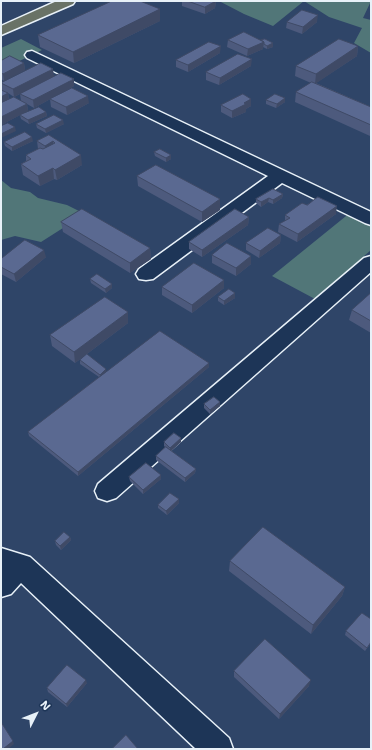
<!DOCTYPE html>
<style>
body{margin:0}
#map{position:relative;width:372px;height:750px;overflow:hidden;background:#2f4568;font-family:"Shantell Sans",sans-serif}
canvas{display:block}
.frame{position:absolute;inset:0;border:2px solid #e8f1f8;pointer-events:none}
.north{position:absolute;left:16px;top:694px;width:40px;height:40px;-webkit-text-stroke:3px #1d3557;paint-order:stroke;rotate:48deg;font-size:11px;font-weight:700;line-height:16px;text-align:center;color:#e8f1f8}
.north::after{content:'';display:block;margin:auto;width:14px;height:18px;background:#e8f1f8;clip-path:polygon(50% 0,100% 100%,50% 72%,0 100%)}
</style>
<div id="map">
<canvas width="372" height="750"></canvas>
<div class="frame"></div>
<div class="north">N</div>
</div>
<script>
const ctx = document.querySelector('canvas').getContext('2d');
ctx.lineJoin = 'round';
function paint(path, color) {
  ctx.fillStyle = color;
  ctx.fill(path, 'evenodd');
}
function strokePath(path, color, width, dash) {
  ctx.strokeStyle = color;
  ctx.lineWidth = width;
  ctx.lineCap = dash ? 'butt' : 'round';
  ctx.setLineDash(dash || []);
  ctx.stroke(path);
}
paint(new Path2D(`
 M219,1H304L273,26L244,14Z
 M304,1H371L363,18L371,20V53L354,43L362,28L329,17Z
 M21,39L42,50L1,70V48Z
 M1,180L11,188L30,192L38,198L67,205L85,214L41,242L15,236L1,240Z
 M351,212L371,222V250L315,299L272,276Z`), '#517678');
const minor = new Path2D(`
 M32,51L371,212V225L365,223L282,183L153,279L146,280L139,279L136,274L139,269L268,176L27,58L25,55L27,52Z
 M371,256V272L116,498L107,501L98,498L95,491L98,484L364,258Z
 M1,548L30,557L229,738L233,749H196L21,583L11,594L1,597Z`);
const major = new Path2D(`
 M57,1H75L73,4L1,35V26Z`);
strokePath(minor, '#e8f1f8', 3);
strokePath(major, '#e8f1f8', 3);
paint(minor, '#1d3557');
paint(major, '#697266');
paint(new Path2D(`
 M182,1H216L215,8L205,14L182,6Z
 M160,21L74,63L40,47L38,35Z
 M287,22H317L302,34L286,28Z
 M228,40H261L273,47L267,49L263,47V49L247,56L227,47Z
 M358,46L357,56L316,83L371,107V136H370L295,102L296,92L311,83L295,76L296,66Z
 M220,53L188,72L176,67V60Z
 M1,61L24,63L25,70L4,81L1,79Z
 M251,66L219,85L206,80V72Z
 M54,76L74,86L34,108L27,104L28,111L24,113L46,112L47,116L29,124L21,119L20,115L1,125V90H2L1,83ZM8,93L14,97L20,94L21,101L9,99Z
 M285,98V102L276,108L266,104V100Z
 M50,99L89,103L67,115L51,107Z
 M221,105L251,106L246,109V112L232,118L221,112Z
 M36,124H64L46,133L37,128Z
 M49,135L82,165L57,180L54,179L40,186L23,175L21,164L26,161V155L38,149L37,141Z
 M33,141L12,151L5,146L4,142Z
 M154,152L171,159L166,162L155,156Z
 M137,176L220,199V210L202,222L138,186Z
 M283,194L282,198L273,204L268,202L261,207L256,203V199Z
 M336,214L297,242L278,232L279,224L285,221V215Z
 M249,217L248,225L202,257L189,249V242Z
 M61,222L150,248L151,259L130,273L63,232Z
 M281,235L280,243L259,258L246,250V243Z
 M212,255L251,256V264L236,276L212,263Z
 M46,257L16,282L1,274V259Z
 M90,279L112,284V288L106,293L91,283Z
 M224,280V288L192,313L162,295V287Z
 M235,293V298L224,305L218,301V297Z
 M371,293V333L349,320L352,310Z
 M128,312V323L75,363L52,346L50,335Z
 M80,360L106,372L209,367L78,476L29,436L28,432L99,377L80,364Z
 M204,404L220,406L210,414L204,408Z
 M181,438V442L171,451L196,469L195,473L185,482L156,460V456L165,447L164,446V442Z
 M129,477L161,479L143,494L130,481Z
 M179,499V503L167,515L158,508V505Z
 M70,537L71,540L61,550L56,545L55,541Z
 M230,561L345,587L342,596L311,634L229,571Z
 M371,619V643L365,651L345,635L346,631Z
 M234,671L309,686L279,719L234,677Z
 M87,683L67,707L48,692L47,688Z`), '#4d5a7d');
paint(new Path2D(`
 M216,1L215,8L205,14V7Z
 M160,9V21L74,63L73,52Z
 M318,15L317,22L302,34L303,27Z
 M264,42L263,49L247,56L248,49Z
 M273,43V47L267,49V46Z
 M221,46L220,53L188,72V65Z
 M358,46L357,56L315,84L316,74Z
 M252,59L251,66L219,85L220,78Z
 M24,63L25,70L4,81L3,74Z
 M53,69L54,76L14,97L13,89Z
 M74,79V86L34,108L33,100Z
 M8,93L9,100L1,105V97Z
 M88,96L89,103L67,115L66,107Z
 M285,98V102L276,108L277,104Z
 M251,99V106L246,109V112L232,118V111L244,103Z
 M27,104L28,111L1,125V117Z
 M46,112L47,116L29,124L28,120Z
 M63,120L64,124L46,133L45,129Z
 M15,127L16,131L1,138V134Z
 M32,137L33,141L12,151V147Z
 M53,141L54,152L46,156L45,146Z
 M81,155L82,165L57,180L55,170Z
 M171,155V159L166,162V158Z
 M53,168L54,179L40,186L38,176Z
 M283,194L282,198L273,204V200Z
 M269,198L268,202L261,207V202Z
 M220,199V210L202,222V212Z
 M337,206L336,214L297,242L298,234Z
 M249,217L248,225L202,257V250Z
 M281,235L280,243L259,258L260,251Z
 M150,248L151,259L130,273V263Z
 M44,250L46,257L16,282L14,274Z
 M251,256V264L236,276V268Z
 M224,280V288L192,313V305Z
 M112,284V288L106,293L105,289Z
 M235,293V298L224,305V301Z
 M128,312V323L75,363L74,352Z
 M209,363V367L78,476V472Z
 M106,369L107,373L101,379L100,375Z
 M220,402V406L210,414V410Z
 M181,438V442L170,452V448Z
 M196,469L195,473L185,482V478Z
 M161,475V479L143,494V490Z
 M179,499V503L167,515L166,511Z
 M70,537L71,540L61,550L60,546Z
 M345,587L342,596L311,634L313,625Z
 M86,680L87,683L67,707L66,704Z
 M311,680L309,686L279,719L280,714Z
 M13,741L14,744L8,749H3Z`), '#3f4a66');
const building = new Path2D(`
 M112,1H140L160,9L73,52L38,35Z
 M188,1H216L205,7Z
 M302,10L318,15L303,27L287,22Z
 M244,32L264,42L248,49L228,40Z
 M265,39L273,43L267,46L264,44V42L261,40Z
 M339,39L358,46L316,74L296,66Z
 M209,42L221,46L188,65L176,60Z
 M238,54L252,59L220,78L206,72Z
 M10,56L24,63L3,74L1,73V61Z
 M41,63L53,69L13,89L1,83Z
 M61,73L74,79L33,100L20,94Z
 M312,82L371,107V125L296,92Z
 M72,88L88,96L66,107L50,99Z
 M1,90L8,93L1,97Z
 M243,94L251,99L244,103L246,104L232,111L221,105Z
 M275,94L285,98L277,104L266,100Z
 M14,97L27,104L1,117V103Z
 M39,107L46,112L28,120L20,115Z
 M54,115L63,120L45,129L36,124Z
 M8,123L15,127L1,134V126Z
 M25,132L32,137L12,147L4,142Z
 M49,135L81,155L55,170L53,168L38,176L21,164L31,159L26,155L40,148L43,149L55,143L53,141L45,146L37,141Z
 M160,149L171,155L166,158L154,152Z
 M156,165L220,199L202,212L137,176Z
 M273,189L283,194L273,200L269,198L261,202L256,199Z
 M318,197L337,206L298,234L279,224L290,218L285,215L302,203L307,205Z
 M82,209L150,248L130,263L61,222Z
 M235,209L249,217L202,250L189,242Z
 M268,228L281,235L260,251L246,243Z
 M25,240L44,250L14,274L1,267V259Z
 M227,243L251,256L236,268L212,255Z
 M194,263L224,280L192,305L162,287Z
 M97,274L112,284L105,289L90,279Z
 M229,289L235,293L224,301L218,297Z
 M371,293V321L352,310Z
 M105,297L128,312L74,352L50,335Z
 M160,331L209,363L78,472L28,432Z
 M87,354L106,369L100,375L80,360Z
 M214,397L220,402L210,410L204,404Z
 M174,433L181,438L170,448L164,442Z
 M166,447L196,469L185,478L156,456Z
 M146,463L161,475L143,490L129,477Z
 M170,493L179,499L166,511L158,505Z
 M263,527L345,587L313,625L230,561Z
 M64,532L70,537L60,546L55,541Z
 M362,613L371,619V642L367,648L346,631Z
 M265,639L311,680L280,714L234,671Z
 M67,665L86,680L66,704L47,688Z
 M1,722L13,741L3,749H1Z
 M126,735L138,749H112Z`);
paint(building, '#5a6991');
strokePath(building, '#3f4a66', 1);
</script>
